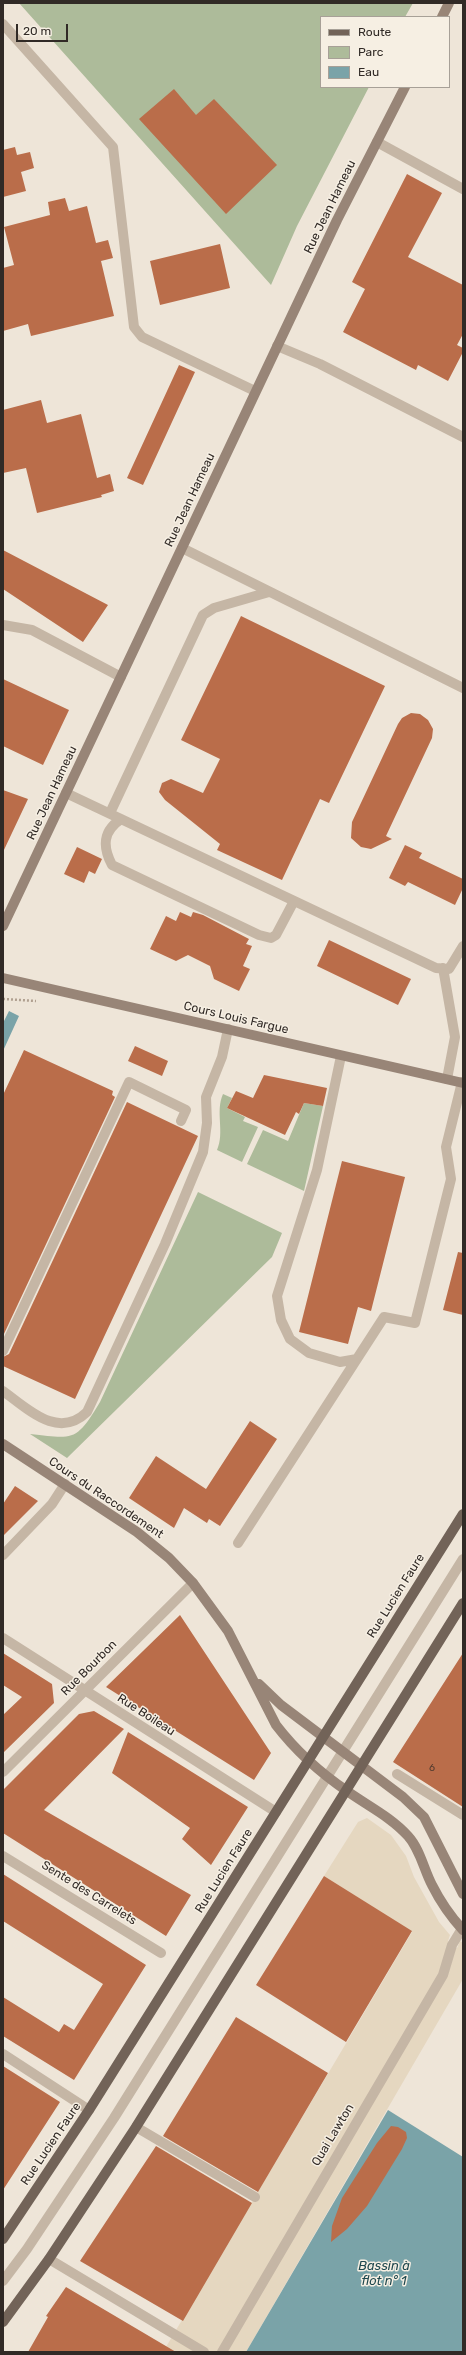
<!DOCTYPE html>
<meta charset="utf-8">
<style>
body{margin:0}
#map{position:relative;width:466px;height:2355px;overflow:hidden;background:#eee5d8;font-family:Rubik,sans-serif}
canvas{display:block}
.frame{position:absolute;inset:0;border:4px solid #312a26;pointer-events:none}
.legend{position:absolute;left:320px;top:16px;width:130px;height:72px;box-sizing:border-box;background:#f6efe3;border:1px solid #a7a097;margin:0;padding:5px 7px;list-style:none;font-size:12px;color:#312a26}
.legend li{display:flex;align-items:center;gap:8px;height:20px}
.legend b{width:20px;border:1px solid #a7a097}
.scale{position:absolute;left:16px;top:24px;width:52px;height:18px;box-sizing:border-box;border:2px solid #312a26;border-top:0;padding-left:5px;font-size:12px;line-height:14px;white-space:nowrap;color:#312a26;-webkit-text-stroke:3px #f6efe3;paint-order:stroke}
</style>
<div id="map">
<canvas width="466" height="2355"></canvas>
<div class="frame"></div>
<ul class="legend">
<li><b style="height:5px;background:#726358"></b>Route</li>
<li><b style="height:11px;background:#adbb9a"></b>Parc</li>
<li><b style="height:11px;background:#7aa3a8"></b>Eau</li>
</ul>
<div class="scale">20 m</div>
</div>
<script>
const ctx = document.querySelector('canvas').getContext('2d');
ctx.lineJoin = 'round';
function paint(path, color) {
  ctx.fillStyle = color;
  ctx.fill(path, 'evenodd');
}
function strokePath(path, color, width, dash) {
  ctx.strokeStyle = color;
  ctx.lineWidth = width;
  ctx.lineCap = dash ? 'butt' : 'round';
  ctx.setLineDash(dash || []);
  ctx.stroke(path);
}
function write(font, color, halo, rows, align = 'center') {
  ctx.font = font + ' Rubik,sans-serif';
  ctx.lineWidth = 3;
  ctx.setLineDash([]);
  ctx.textBaseline = 'middle';
  ctx.strokeStyle = halo;
  ctx.fillStyle = color;
  for (const [text, x, y, turn = 0] of rows) {
    ctx.save();
    ctx.translate(x, y);
    ctx.rotate((+turn || 0) * Math.PI / 180);
    ctx.textAlign = isNaN(turn) ? turn : align;
    if (halo) ctx.strokeText(text, 0, 0);
    ctx.fillText(text, 0, 0);
    ctx.restore();
  }
}
paint(new Path2D(`
 M19,3H413L405,17H321V87H369L297,226L271,285Z
 M223,1094L232,1098L227,1108L245,1117L243,1121L258,1127L242,1162L217,1150C225,1132 215,1112 223,1094Z
 M304,1103L323,1106L304,1191L247,1164L263,1130L288,1141Z
 M198,1192L282,1233L272,1257L67,1458L30,1434C74,1439 76,1442 100,1402Z`), '#adbb9a');
paint(new Path2D(`
 M367,1818L391,1835L406,1856L414,1877L439,1922L450,1935L448,1941L457,1948L460,1941L463,1943V1979L246,2352H163L412,1932L324,1876L358,1822Z`), '#e5d7c0');
paint(new Path2D(`
 M9,1011L19,1016L3,1051V1023Z
 M388,2110L463,2157V2352H246Z`), '#7aa3a8');
paint(new Path2D(`
 M174,89L196,115L214,99L277,165L226,214L139,119Z
 M15,147L17,155L30,152L34,168L21,172L26,191L3,197V150Z
 M407,174L442,193L408,257L463,285V334L457,345L463,348V352L448,381L418,365L416,370L343,332L365,289L352,282Z
 M65,198L69,211L87,206L96,243L108,240L113,258L101,261L114,316L31,336L28,324L3,331V268L14,265L4,227L50,215L48,202Z
 M220,244L230,288L160,305L150,261Z
 M179,365L195,372L143,485L127,478Z
 M41,400L47,423L81,414L97,478L110,474L114,491L101,495L102,497L37,513L26,468L3,473V410Z
 M3,550L108,605L83,642L3,589Z
 M241,616L385,686L329,803L320,799L282,880L217,850L220,844L165,800L159,792L162,783L171,779L203,793L220,759L181,740Z
 M3,679L69,710L43,765L3,746Z
 M411,713L420,714L428,720L433,729L432,738L386,836L392,839L371,849L361,847L351,838L352,822L398,724L402,718Z
 M3,790L28,799L3,852Z
 M405,845L422,853L419,858L463,879V888L455,905L408,882L405,886L389,878Z
 M77,847L102,859L95,874L89,871L84,883L64,874Z
 M180,912L191,917L193,912L203,915L249,939L246,944L252,946L243,966L250,969L239,991L214,979L210,966L188,955L176,961L150,949L166,916L176,921Z
 M329,940L411,979L398,1005L317,966Z
 M135,1046L168,1061L162,1076L128,1061Z
 M24,1050L113,1091L112,1095L115,1097L3,1336V1095Z
 M264,1075L327,1088L323,1106L304,1103L299,1114L296,1112L285,1135L227,1108L236,1091L253,1098Z
 M127,1102L198,1136L75,1399L3,1366V1357L9,1354Z
 M342,1161L405,1177L371,1311L358,1307L348,1344L299,1332Z
 M458,1252L463,1253V1315L443,1310Z
 M250,1421L277,1439L220,1526L209,1519L207,1523L184,1508L174,1528L129,1498L156,1456L206,1489Z
 M15,1486L38,1501L3,1536V1504Z
 M180,1615L271,1753L254,1780L106,1687Z
 M3,1653L52,1684L54,1703L3,1753V1715L22,1697L3,1685Z
 M463,1653V1807L393,1762Z
 M94,1711L124,1729L44,1810L191,1895L166,1936L3,1833V1790L79,1714Z
 M128,1732L248,1807L211,1865L182,1839L190,1828L112,1773Z
 M3,1874L146,1965L74,2080L3,2036V1997L59,2032L64,2024L74,2030L103,1984L3,1921Z
 M324,1876L412,1931L346,2042L256,1985Z
 M236,2017L328,2073L258,2192L163,2136Z
 M3,2066L60,2102L3,2190Z
 M391,2126L398,2127L406,2132L407,2138L402,2149L367,2206L347,2229L331,2242L332,2226L342,2198L377,2143Z
 M156,2146L252,2203L183,2321L80,2261Z
 M66,2287L176,2352H28L48,2317L46,2316Z`), '#ba6d4a');
strokePath(new Path2D(`
 M3,999L36,1001`), '#b0a090', 2.5, [2, 2]);
strokePath(new Path2D(`
 M3,24L113,147L134,327L142,337L255,391
 M377,142L463,189
 M277,346L320,364L463,437
 M182,548L463,688
 M3,625L32,630L121,677
 M66,793L436,968L449,969L463,946
 M110,813L203,615L214,608L269,592
 M121,819C103,831 102,846 112,865L259,935L271,938L276,935L294,901
 M443,968L455,1037L447,1079
 M341,1056L317,1170L277,1296L281,1320L290,1339L309,1353L340,1362L357,1359
 M3,1351L129,1082L186,1110L181,1121
 M3,1391C28,1409 58,1440 87,1412L165,1244L203,1152L207,1123L206,1097L222,1057L228,1029
 M238,1543L384,1317L415,1323L451,1179L446,1147L462,1082
 M136,2127L255,2197
 M3,2281L27,2249L114,2118L463,1559
 M222,2352L443,1975L452,1945L463,1927`), '#c5b6a5', 10);
strokePath(new Path2D(`
 M3,1555L52,1504L65,1484
 M3,1638L276,1812
 M3,1772L193,1583
 M397,1774L463,1815
 M3,1856L161,1953
 M3,2054L89,2110
 M49,2259L204,2352`), '#c5b6a5', 10);
strokePath(new Path2D(`
 M442,17L449,3
 M3,926L337,220L405,87
 M3,978L463,1083
 M3,1444L137,1532L169,1558L193,1583L228,1631L276,1725C296,1751 319,1772 347,1791C368,1806 391,1817 408,1836C420,1849 424,1870 432,1885C440,1901 451,1917 463,1930
 M259,1684L281,1705L403,1797L424,1817L463,1894`), '#988577', 10);
strokePath(new Path2D(`
 M3,2239L89,2110L463,1514
 M3,2322L49,2259L136,2127L463,1603`), '#726358', 10);
write('10px', '#533b2f', null, [
 ["6",432,1768]
]);
write('12px', '#312a26', '#f6efe3', [
 ["Rue Jean Hameau",330,207,-64],
 ["Rue Jean Hameau",190,500,-65],
 ["Rue Jean Hameau",52,793,-65],
 ["Cours Louis Fargue",236,1018,13],
 ["Cours du Raccordement",106,1498,34],
 ["Rue Lucien Faure",396,1596,-58],
 ["Rue Bourbon",89,1668,-45],
 ["Rue Boileau",146,1715,33],
 ["Rue Lucien Faure",224,1871,-58],
 ["Sente des Carrelets",89,1893,32],
 ["Quai Lawton",333,2135,-59],
 ["Rue Lucien Faure",51,2144,-56]
]);
write('italic 13px', '#1f484e', '#f6efe3', [
 ["Bassin à",384,2266],
 ["flot n° 1",384,2281]
]);
</script>
